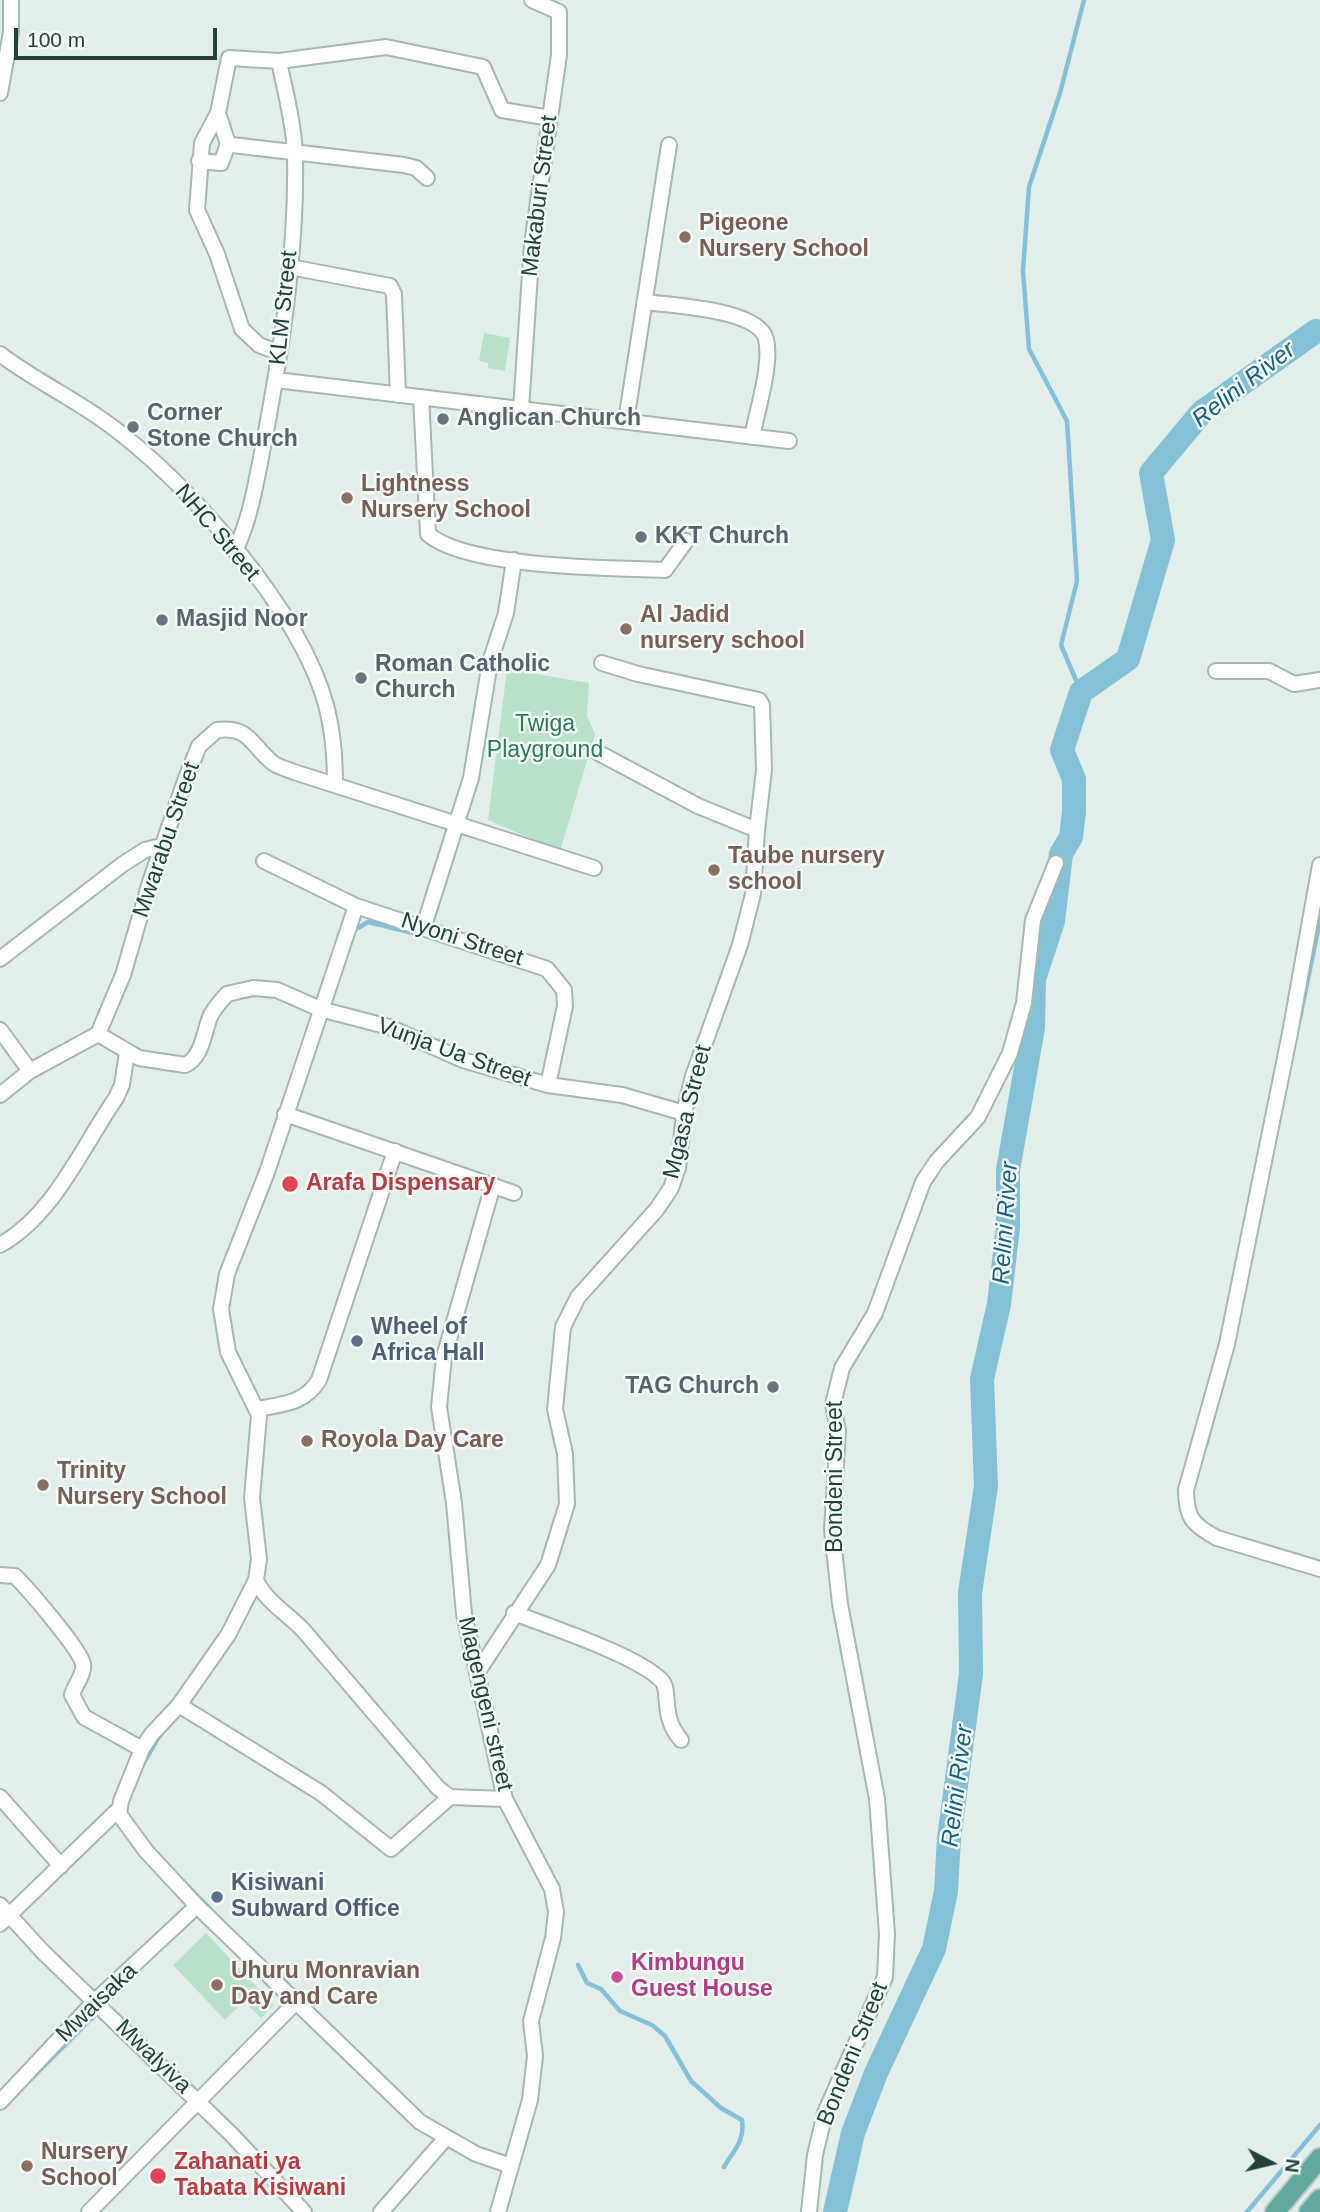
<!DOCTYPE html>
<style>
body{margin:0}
#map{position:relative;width:1320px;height:2212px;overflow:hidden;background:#e2eeea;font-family:Helvetica,sans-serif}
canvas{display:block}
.north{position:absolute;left:1236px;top:2128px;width:70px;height:70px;-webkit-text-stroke:5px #f3faf7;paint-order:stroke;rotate:97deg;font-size:19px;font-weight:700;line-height:28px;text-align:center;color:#20413c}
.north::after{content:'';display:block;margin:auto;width:24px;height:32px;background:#20413c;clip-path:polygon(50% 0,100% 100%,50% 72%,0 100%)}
.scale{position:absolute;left:14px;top:28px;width:203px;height:32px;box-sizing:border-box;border:4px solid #20413c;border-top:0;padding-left:9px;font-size:21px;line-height:24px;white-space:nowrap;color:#20413c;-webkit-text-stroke:5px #f3faf7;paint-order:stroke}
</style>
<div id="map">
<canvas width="1320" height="2212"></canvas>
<div class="north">N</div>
<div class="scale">100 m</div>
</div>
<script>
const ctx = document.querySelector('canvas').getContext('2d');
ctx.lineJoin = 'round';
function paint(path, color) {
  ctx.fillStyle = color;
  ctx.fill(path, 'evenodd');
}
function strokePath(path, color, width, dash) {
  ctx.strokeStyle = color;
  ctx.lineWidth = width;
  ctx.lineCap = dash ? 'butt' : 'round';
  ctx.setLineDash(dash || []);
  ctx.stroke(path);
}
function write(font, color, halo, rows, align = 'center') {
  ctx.font = font + ' Helvetica,sans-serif';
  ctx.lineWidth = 5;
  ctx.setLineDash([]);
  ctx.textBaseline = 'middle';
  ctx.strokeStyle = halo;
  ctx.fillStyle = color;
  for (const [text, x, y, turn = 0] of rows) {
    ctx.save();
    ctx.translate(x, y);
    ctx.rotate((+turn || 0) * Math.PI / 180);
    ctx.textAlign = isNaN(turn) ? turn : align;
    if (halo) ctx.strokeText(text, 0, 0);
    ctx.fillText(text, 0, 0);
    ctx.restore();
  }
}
paint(new Path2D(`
 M484,333L510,338L505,371L488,368V363L479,361Z
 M507,669L589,683L587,716L595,734L560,851L488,820Z
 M206,1933L274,2005L261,2018L244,2001L225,2020L173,1965Z`), '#b8e1c9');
strokePath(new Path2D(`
 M1316,331L1320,328
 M1081,692L1061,645L1077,581L1067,421L1029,349L1023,271L1029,187L1060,93L1084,0
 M353,931L368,922L417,934
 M1300,1018L1320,920
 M258,1213L273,1175
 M1206,1445L1218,1399
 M143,1764L160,1735
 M182,1880L215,1914
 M578,1965L587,1983L601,1989L620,2011L652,2025L665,2036L691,2081L721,2108L742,2120C745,2141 734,2150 724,2167
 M105,2004L132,1976
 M31,2079L97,2013
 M1247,2212L1320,2125`), '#84c0d8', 4.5);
strokePath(new Path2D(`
 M835,2212L853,2133L876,2073L934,1949L946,1891L949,1838L971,1674L970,1593L986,1486L982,1379L999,1304L1008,1227V1170L1033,1028L1034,979L1053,921L1061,854L1071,837L1074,812V779L1062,750L1081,692L1128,659L1163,540L1151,473L1202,412L1316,331`), '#84c0d8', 24);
const minor = new Path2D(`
 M0,93L11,32V0
 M218,113L228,144
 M199,161L221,163L228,144L232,145L404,165L416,168L427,178
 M290,267L390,286L394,294L398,395
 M646,302C673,306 758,309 766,339C772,364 757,411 752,437
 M279,353L259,345L242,329L217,254L197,210L202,143L218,113L229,58L279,61L386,47L483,67L502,110L550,118
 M0,354C34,380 73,398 107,423C186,480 300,609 326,705C333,731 335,757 335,784
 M276,380L789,441
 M421,397L428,534C466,568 611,568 665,570L686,541
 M521,409L532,244L559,55V12L532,0
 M626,421L669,145
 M235,551C252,515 257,476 265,437C282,346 297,249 295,156C294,124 285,91 279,61
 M1216,671H1269L1294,684L1320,680
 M597,752L698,806L757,830
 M264,861L356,906L547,969L564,990L565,1006L548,1085
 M1320,865L1290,1033L1227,1344L1186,1490C1186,1518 1193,1525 1217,1538L1320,1569
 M356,906L267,1172L227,1274L221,1309L228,1352L259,1415L252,1498L259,1559L256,1580L228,1635L179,1705L151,1735L142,1749L121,1801L119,1814L146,1851L197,1906L420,2122L476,2154L511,2166
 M424,926L471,778L490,662L506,613L514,560
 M0,959L123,864L145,850L165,845
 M0,1030L30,1071
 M98,1034L139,1058L185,1065C202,1058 204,1032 210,1017C214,1008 221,1001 227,994L253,988L277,990L320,1009L389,1027L463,1060L503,1072L548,1085L622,1095L684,1113
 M0,1095L30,1071L98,1034L123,975L150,882L186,778L199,746L217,730C251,726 251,746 273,763C278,767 287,769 294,772L594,868
 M285,1114L514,1193
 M493,1185L444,1357L439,1407L454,1503L464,1614L505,1799L552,1889L556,1912L553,1938L531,2021L535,2056L530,2100L498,2212
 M0,1245C54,1215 82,1147 116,1098L122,1085L127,1052
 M257,1409C283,1404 304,1404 319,1380L395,1151
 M0,1575L15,1576C28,1589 80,1649 83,1664C85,1674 74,1686 72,1695L84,1717L142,1749
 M256,1580C266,1602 287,1613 304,1631L438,1788L450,1797L505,1799
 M514,1613C548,1626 639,1656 662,1681C671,1691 660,1716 681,1740
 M477,1673L548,1565L567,1504L565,1454L555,1409L563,1327L578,1297L657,1209L671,1188L678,1168L684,1113L693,1076L740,945L753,894L757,830L764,770L762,705L759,700L638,674L602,663
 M179,1705L321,1793L391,1849L450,1797
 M0,1797L61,1866
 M0,1905L43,1952L232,2135L304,2212
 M0,1924L119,1809
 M0,2102L95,2001L197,1906
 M89,2212L296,2002
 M381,2212L445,2139
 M809,2212L815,2155L825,2113L885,1977L887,1934L877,1799L840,1604L832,1530L838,1431L833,1404L842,1368L875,1313L923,1182L937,1161L978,1117L1010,1053L1024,1003L1033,920L1056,863`);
const major = new Path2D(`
 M1275,2212L1320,2158
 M1309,2212L1320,2199`);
strokePath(minor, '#a4b7b2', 18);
strokePath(major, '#c1cac8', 23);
strokePath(minor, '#fff', 14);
strokePath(major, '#62a89f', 19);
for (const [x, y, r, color] of [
 [685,237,7,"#8d6e63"],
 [443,419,7,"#6b7280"],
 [133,427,7,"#6b7280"],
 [347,498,7,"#8d6e63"],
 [641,537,7,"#6b7280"],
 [162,620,7,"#6b7280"],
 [626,629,7,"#8d6e63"],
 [361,678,7,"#6b7280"],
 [714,870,7,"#8d6e63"],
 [290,1184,9,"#e0444e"],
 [357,1341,7,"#5c6f8a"],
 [773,1387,7,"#6b7280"],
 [307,1441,7,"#8d6e63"],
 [43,1485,7,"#8d6e63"],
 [217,1897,7,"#5c6f8a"],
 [617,1977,7,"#d1479c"],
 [217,1985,7,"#8d6e63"],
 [27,2166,7,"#8d6e63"],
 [158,2176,9,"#e0444e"]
]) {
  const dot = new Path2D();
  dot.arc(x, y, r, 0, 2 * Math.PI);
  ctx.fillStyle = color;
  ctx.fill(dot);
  strokePath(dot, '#f3faf7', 2.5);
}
write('23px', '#20413c', '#f3faf7', [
 ["Makaburi Street",540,196,-83],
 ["KLM Street",284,308,-84],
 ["NHC Street",217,533,50],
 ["Mwarabu Street",167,840,-71],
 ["Nyoni Street",462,940,18],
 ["Vunja Ua Street",454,1053,20],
 ["Mgasa Street",688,1112,-76],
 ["Bondeni Street",836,1477,-90],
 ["Magengeni street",485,1704,77],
 ["Mwaisaka",97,2003,-44],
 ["Bondeni Street",853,2054,-68],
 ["Mwalyiva",153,2057,44]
]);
write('bold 23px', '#785e54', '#f3faf7', [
 ["Pigeone",699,224],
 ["Nursery School",699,250],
 ["Lightness",361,485],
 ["Nursery School",361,511],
 ["Al Jadid",640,616],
 ["nursery school",640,642],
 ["Taube nursery",728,857],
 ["school",728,883],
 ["Royola Day Care",321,1441],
 ["Trinity",57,1472],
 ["Nursery School",57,1498],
 ["Uhuru Monravian",231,1972],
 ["Day and Care",231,1998],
 ["Nursery",41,2153],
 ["School",41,2179]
], 'left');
write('bold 23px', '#5b616d', '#f3faf7', [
 ["Corner",147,414],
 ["Stone Church",147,440],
 ["Anglican Church",457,419],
 ["KKT Church",655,537],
 ["Masjid Noor",176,620],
 ["Roman Catholic",375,665],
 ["Church",375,691],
 ["TAG Church",759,1387,"right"]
], 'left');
write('23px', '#267c53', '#f3faf7', [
 ["Twiga",545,725],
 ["Playground",545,751]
]);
write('bold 23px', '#be3a42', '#f3faf7', [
 ["Arafa Dispensary",306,1184],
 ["Zahanati ya",174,2163],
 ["Tabata Kisiwani",174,2189]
], 'left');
write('bold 23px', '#4e5e75', '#f3faf7', [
 ["Wheel of",371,1328],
 ["Africa Hall",371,1354],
 ["Kisiwani",231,1884],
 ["Subward Office",231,1910]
], 'left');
write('bold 23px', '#b23c85', '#f3faf7', [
 ["Kimbungu",631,1964],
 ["Guest House",631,1990]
], 'left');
write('italic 24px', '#136183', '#f3faf7', [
 ["Relini River",1244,385,-38],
 ["Relini River",1006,1223,-86],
 ["Relini River",958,1786,-83]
]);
</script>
